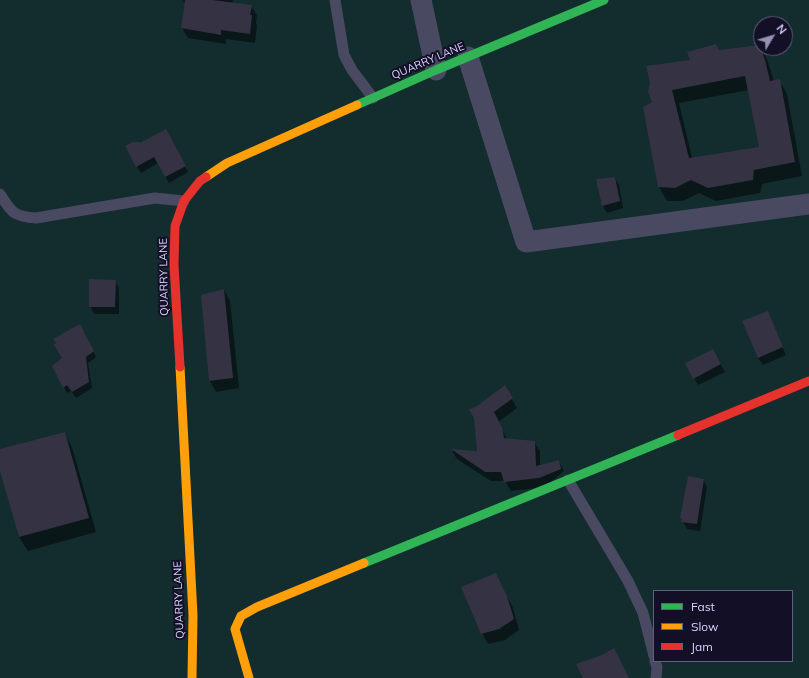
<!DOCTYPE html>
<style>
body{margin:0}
#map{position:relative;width:809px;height:678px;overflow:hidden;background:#161421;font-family:Mulish,sans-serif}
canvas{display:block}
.legend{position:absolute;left:653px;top:590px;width:140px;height:72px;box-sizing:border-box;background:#130f26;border:1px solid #625e7d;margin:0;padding:5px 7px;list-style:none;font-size:12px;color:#d9d4ff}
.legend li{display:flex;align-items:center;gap:8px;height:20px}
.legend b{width:20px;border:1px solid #625e7d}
.north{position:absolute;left:753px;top:16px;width:40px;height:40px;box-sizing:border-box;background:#130f26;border:1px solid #625e7d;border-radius:50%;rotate:52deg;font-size:11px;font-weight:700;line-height:16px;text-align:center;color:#d9d4ff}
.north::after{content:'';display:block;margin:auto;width:14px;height:18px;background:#9591b1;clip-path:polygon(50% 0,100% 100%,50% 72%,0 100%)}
</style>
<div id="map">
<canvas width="809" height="678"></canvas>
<ul class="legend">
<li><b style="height:5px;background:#30b455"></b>Fast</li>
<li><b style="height:5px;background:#ff9f0a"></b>Slow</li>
<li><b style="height:5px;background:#e5322d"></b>Jam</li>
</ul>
<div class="north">N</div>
</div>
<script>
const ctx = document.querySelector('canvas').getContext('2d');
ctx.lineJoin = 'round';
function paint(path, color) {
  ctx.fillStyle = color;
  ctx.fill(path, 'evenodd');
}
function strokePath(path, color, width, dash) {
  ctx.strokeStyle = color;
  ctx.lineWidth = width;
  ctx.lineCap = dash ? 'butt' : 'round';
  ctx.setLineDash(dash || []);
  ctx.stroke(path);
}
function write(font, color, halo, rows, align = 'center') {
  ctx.font = font + ' Mulish,sans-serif';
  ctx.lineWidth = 4;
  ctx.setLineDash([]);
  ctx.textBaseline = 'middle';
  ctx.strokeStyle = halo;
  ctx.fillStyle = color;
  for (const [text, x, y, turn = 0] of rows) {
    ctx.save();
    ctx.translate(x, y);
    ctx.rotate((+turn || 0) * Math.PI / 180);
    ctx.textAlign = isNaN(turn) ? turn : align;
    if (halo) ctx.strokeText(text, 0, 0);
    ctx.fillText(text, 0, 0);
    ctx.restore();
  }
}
paint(new Path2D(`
 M0,0H809V678H0ZM761,24H785V48H761ZM654,591H792V661H654Z`), '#132c2d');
paint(new Path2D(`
 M183,0H233L232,3L251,6L257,15L256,23L257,26L255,43L226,39V44L188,38L182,28L185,4Z
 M760,46L767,59L774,81L779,80L787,94L802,176L762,184L760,193L716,201L699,193L683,201H667L659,187L653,103L691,60L719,51ZM749,90L761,148L692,158L679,103Z
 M165,130L188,172L169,183L158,163L141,173L126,147L140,144Z
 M615,178L619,185L623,208L607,213L603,206L598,180Z
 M115,281L119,288V314H94L90,306Z
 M224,290L230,301L239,388L216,392L210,381L202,296Z
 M767,312L786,355L763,365L758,358Z
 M84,331L96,357L88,363L92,388L76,398L71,391L67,393L53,367L63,359Z
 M717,357L725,372L698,385L694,378Z
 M504,386L517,408L498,422L507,439L534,442L540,451V466L558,461L564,471L545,487L511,491L505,481H491L457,459L452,451L478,452V406Z
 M64,433L72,447L96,532L28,551L19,537L0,467V450Z
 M703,480L707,487L700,531L687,529L681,518Z
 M496,574L513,608L519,630L505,640L488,644L482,633Z`), '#0007');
paint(new Path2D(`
 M185,0H212L252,5L250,15H252L250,34L221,30V35L181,28Z
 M716,44L719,50L760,45L765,60L770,81L780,79L795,162L754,170L753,180L708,188L691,180L675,188L658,187L643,107L652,102L648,92L650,83L646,66L690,60L687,52ZM745,76L759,147L689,158L672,90Z
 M166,129L186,166L165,177L154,157L136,167L125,146L133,142H139L140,143Z
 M615,177L620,201L602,206L596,179Z
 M89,279L116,280L115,307H89Z
 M224,289L233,378L209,381L201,295Z
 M768,311L783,347L758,358L742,321Z
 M80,324L94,351L86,357L89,382L72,392L67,385L63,388L52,366L62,358L54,345L56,343L53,339Z
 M713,349L721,364L693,379L685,363Z
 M505,385L513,398L494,412L502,427L504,438L535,441L536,466L559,460L561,469L539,478L504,482L501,472H485L451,449L477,451L474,418L469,410L477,406Z
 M65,432L89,518L19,537L0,471V449Z
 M688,476L704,479L697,524L681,522L682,519L680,518Z
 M496,573L507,596L514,619L499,629L481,634L461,587Z
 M614,648L629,678H583L576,664L602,655Z`), '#343243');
strokePath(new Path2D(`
 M335,0L344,55L352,70L373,98
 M0,194C11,212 14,217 36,218L155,198L184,201
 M568,480L628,581L643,613L654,656
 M655,661L657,667L656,678`), '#4a4962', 11);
strokePath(new Path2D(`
 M421,0L436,70
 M468,57L526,242L809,204`), '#4a4962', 21);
strokePath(new Path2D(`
 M357,105L436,70L604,0
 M364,563L678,435`), '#30b455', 9);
strokePath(new Path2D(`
 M206,177L227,163L357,105
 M180,367L193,615L192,678
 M249,678L235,629L241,616L257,607L364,563`), '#ff9f0a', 9);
strokePath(new Path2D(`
 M180,367L174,265L175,226L184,201L200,181L206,177
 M678,435L809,381`), '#e5322d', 9);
write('11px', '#d9d4ff', '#130f26', [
 ["QUARRY LANE",428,61,-23],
 ["QUARRY LANE",164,277,-91],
 ["QUARRY LANE",179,600,-92]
]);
</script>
